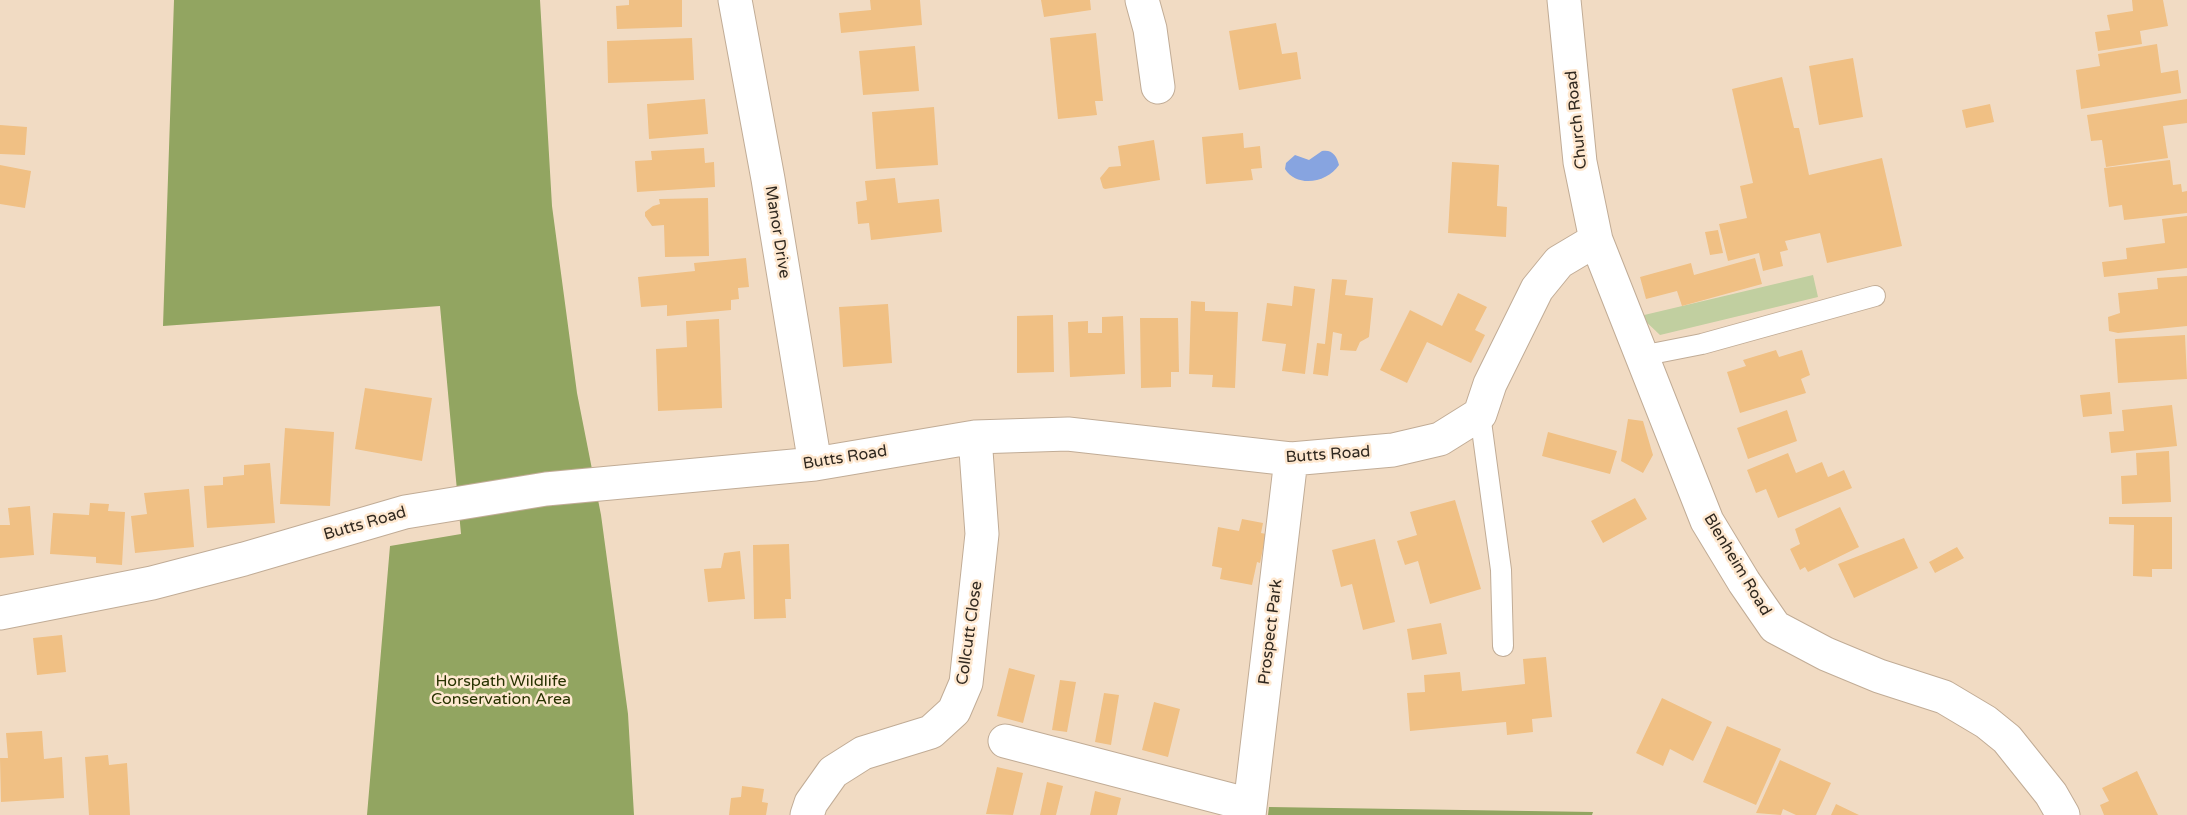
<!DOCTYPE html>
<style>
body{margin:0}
canvas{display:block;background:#f1dbc3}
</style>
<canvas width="2187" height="815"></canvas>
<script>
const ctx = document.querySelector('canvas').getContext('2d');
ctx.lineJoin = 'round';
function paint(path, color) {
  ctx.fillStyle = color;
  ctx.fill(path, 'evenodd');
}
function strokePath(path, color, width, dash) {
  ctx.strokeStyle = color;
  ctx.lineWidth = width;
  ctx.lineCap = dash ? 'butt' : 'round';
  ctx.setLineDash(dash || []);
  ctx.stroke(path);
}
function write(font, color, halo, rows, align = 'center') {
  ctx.font = font + ' "Varela Round",sans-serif';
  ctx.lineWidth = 5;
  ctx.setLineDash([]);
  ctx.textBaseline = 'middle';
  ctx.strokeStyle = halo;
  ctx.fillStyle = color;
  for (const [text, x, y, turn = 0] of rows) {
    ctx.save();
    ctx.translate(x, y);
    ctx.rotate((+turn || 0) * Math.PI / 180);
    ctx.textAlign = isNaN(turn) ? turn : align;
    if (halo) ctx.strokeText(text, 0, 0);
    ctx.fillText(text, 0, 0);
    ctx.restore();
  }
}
paint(new Path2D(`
 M1813,275L1818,297L1660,335L1640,316Z`), '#c1cfa0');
paint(new Path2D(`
 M174,0H540L552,206L577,393L601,515L628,714L634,815H367L390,546L461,534L440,306L163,326Z
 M1269,807L1593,812L1592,815H1268Z`), '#92a561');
paint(new Path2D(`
 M1322,151C1332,149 1337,156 1339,165C1327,183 1297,188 1285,169L1286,163L1295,155L1309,160Z`), '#87a4e0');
paint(new Path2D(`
 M629,0H682V27L617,29L616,6L629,5Z
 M870,0H920L922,25L841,33L839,13L871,10Z
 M1041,0H1090L1091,10L1044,17Z
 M2132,0H2163L2168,26L2140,31L2142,44L2098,51L2095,32L2110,30L2107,15L2133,11Z
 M1276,23L1282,54L1297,52L1301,79L1239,90L1229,31Z
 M1096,33L1103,101H1095L1097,115L1058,119L1050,38Z
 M692,38L694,80L608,83L607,41Z
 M2157,44L2161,73L2178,70L2181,93L2081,109L2076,70L2100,66L2098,54Z
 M915,46L919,91L863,95L859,51Z
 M1853,58L1863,117L1819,125L1809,66Z
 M1782,77L1794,128H1799L1809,175L1882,158L1902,246L1827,263L1820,233L1785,241L1788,250L1780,252L1783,266L1763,271L1759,253L1728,261L1719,224L1747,218L1740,186L1753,183L1732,89Z
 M705,99L708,134L649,139L647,104Z
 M2187,99V123L2163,126L2168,158L2106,167L2102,140L2091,141L2087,115Z
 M1990,104L1994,122L1966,128L1962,110Z
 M934,107L938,165L876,169L872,112Z
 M0,125L27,127L25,155L0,154Z
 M1243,133L1244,148L1260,146L1262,168L1251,169L1253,180L1206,184L1202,137Z
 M1154,140L1160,180L1105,189L1103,188L1100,178L1109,167L1121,166L1118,146Z
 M704,148L705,163L714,162L715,187L637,192L635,161L652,160L651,151Z
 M2170,160L2173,185L2181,184L2182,192L2187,191V213L2124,220L2122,205L2109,207L2104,168Z
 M1452,162L1499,165L1497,206L1507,207L1506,237L1448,233Z
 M0,165L31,171L25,208L0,204Z
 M895,178L898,203L939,199L942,232L871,240L869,223L858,224L856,202L867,200L865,181Z
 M708,198L709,256L665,257L664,225L652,226L645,216V212L653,206L660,204L659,199Z
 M2187,216V268L2104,277L2102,262L2127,259L2126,248L2165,243L2162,219Z
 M1718,230L1723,253L1710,255L1705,232Z
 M746,258L749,287L738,288L739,299L731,300V310L667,316V305L641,307L638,277L695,271L694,263Z
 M1755,258L1762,284L1682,306L1677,291L1646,299L1640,277L1691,263L1694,275Z
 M2187,276V326L2118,333L2109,331L2108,317L2120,313L2118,293L2158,289L2157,278Z
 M1332,279L1347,280L1345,295L1373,298L1369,337L1360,342L1356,351L1340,350L1342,334L1333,332L1328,376L1313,374L1317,343L1325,344Z
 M1294,286L1315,289L1305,374L1282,371L1286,344L1262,341L1267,303L1292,306Z
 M1458,293L1487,307L1475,330L1485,335L1471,363L1427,342L1407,383L1380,370L1410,310L1442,326Z
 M1191,301L1205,302V311L1238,312L1235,388L1212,387L1213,375L1189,374Z
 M888,304L892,363L843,367L839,307Z
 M1053,315L1054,372L1017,373V316Z
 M1123,316L1125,374L1070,377L1068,322L1088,321V333H1102V317Z
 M1140,318H1178L1179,372H1171V387L1141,388Z
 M719,319L722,408L658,411L656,349L687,347L686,321Z
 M2185,335L2187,379L2118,383L2115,339Z
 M1776,350L1779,357L1802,350L1810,375L1801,379L1806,393L1740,413L1727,372L1746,366L1743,360Z
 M365,388L432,398L422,461L355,449Z
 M2110,392L2112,414L2083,417L2080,395Z
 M2172,405L2177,446L2111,453L2109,432L2124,431L2122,410Z
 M1787,410L1797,441L1748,459L1737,428Z
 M1628,419L1643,421L1653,455L1643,473L1621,461Z
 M285,428L334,432L330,506L280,504Z
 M1548,432L1617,451L1610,474L1542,456Z
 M2169,451L2171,502L2122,504L2121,476L2137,475L2136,453Z
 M1788,453L1796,473L1822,462L1828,477L1844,470L1852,488L1778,518L1766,489L1756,493L1747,470Z
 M270,463L275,523L207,528L204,486L223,485V477L244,475V465Z
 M189,489L194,547L135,553L131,516L147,514L144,493Z
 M1635,498L1647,519L1603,543L1591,521Z
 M1455,500L1481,589L1430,604L1418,561L1405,565L1397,541L1417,535L1410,512Z
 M90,503L109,504L108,511L125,512L122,565L96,563V557L50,554L53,513L89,515Z
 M30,506L34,555L0,558V525H10L8,508Z
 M1840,507L1859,547L1808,572L1805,567L1800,570L1790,549L1800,544L1795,529Z
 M2109,517H2172V569H2152V577L2133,576L2134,525L2109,524Z
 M1242,519L1263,523L1261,533L1266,534L1260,563L1257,562L1252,585L1220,579L1222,568L1212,566L1218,527L1239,531Z
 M1904,538L1918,568L1854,598L1838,564Z
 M1375,539L1395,622L1363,630L1352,584L1341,587L1332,550Z
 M789,544L791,599H785L786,618L754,619L753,545Z
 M1957,547L1964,558L1935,573L1929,562Z
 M740,551L745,599L708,602L704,569L721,568L724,553Z
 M1441,623L1447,654L1412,660L1407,629Z
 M62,635L66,672L37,675L33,638Z
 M1546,657L1552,717L1532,719L1533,732L1507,735L1506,722L1410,731L1407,693L1425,692L1424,675L1460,672L1462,691L1525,684L1523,659Z
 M1009,668L1035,675L1023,723L997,716Z
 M1060,680L1076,682L1067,732L1052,730Z
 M1104,693L1119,695L1111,745L1095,742Z
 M1662,698L1712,722L1693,761L1670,749L1663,766L1636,753Z
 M1154,702L1180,709L1168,757L1142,750Z
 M1727,726L1781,749L1756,805L1703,782Z
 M42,731L44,759L62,757L64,798L1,802L0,758H8L6,733Z
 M108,755L109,765L127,763L130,815H89L85,757Z
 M1780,760L1831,783L1816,815H1796L1783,809L1781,815L1756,813Z
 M997,767L1023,773L1013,815L986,814Z
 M2137,771L2158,815H2104L2100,805L2109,801L2102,788Z
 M1047,782L1063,786L1056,815H1040Z
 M742,786L764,789L762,802L768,803L766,815H729L731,798L741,797Z
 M1095,791L1121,798L1117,815H1090Z
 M1836,804L1859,815H1831Z`), '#f0c084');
const service = new Path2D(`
 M1641,356L1702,344L1875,296
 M1480,414L1501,570L1503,646`);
const minor = new Path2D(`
 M735,0L768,179L815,464
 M1142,0L1150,29L1158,87
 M1564,0L1580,162L1596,240L1707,521L1744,582L1775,627L1826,654L1879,676L1944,697L1986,722L2007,739L2051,794L2063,815
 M0,613L152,583L244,559L405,512L546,489L815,464L975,437L1068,434L1291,459L1393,450L1440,439L1480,414L1490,384L1537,289L1559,262L1596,240
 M1005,741L1250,805
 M807,815L811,803L833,772L863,753L931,732L954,711L966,683L982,534L975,437
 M1249,815L1291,459`);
strokePath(service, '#c1ac96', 22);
strokePath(minor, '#c1ac96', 35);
strokePath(service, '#fff', 20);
strokePath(minor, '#fff', 33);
write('16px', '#30281f', '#fee8d0', [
 ["Church Road",1577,120,-96],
 ["Manor Drive",777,232,81],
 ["Butts Road",1328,455,-4],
 ["Butts Road",845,458,-9],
 ["Butts Road",365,524,-16],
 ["Blenheim Road",1737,565,59],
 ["Prospect Park",1271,632,-83],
 ["Collcutt Close",970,633,-82]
]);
write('16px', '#273200', '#fee8d0', [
 ["Horspath Wildlife",501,682],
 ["Conservation Area",501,700]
]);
</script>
